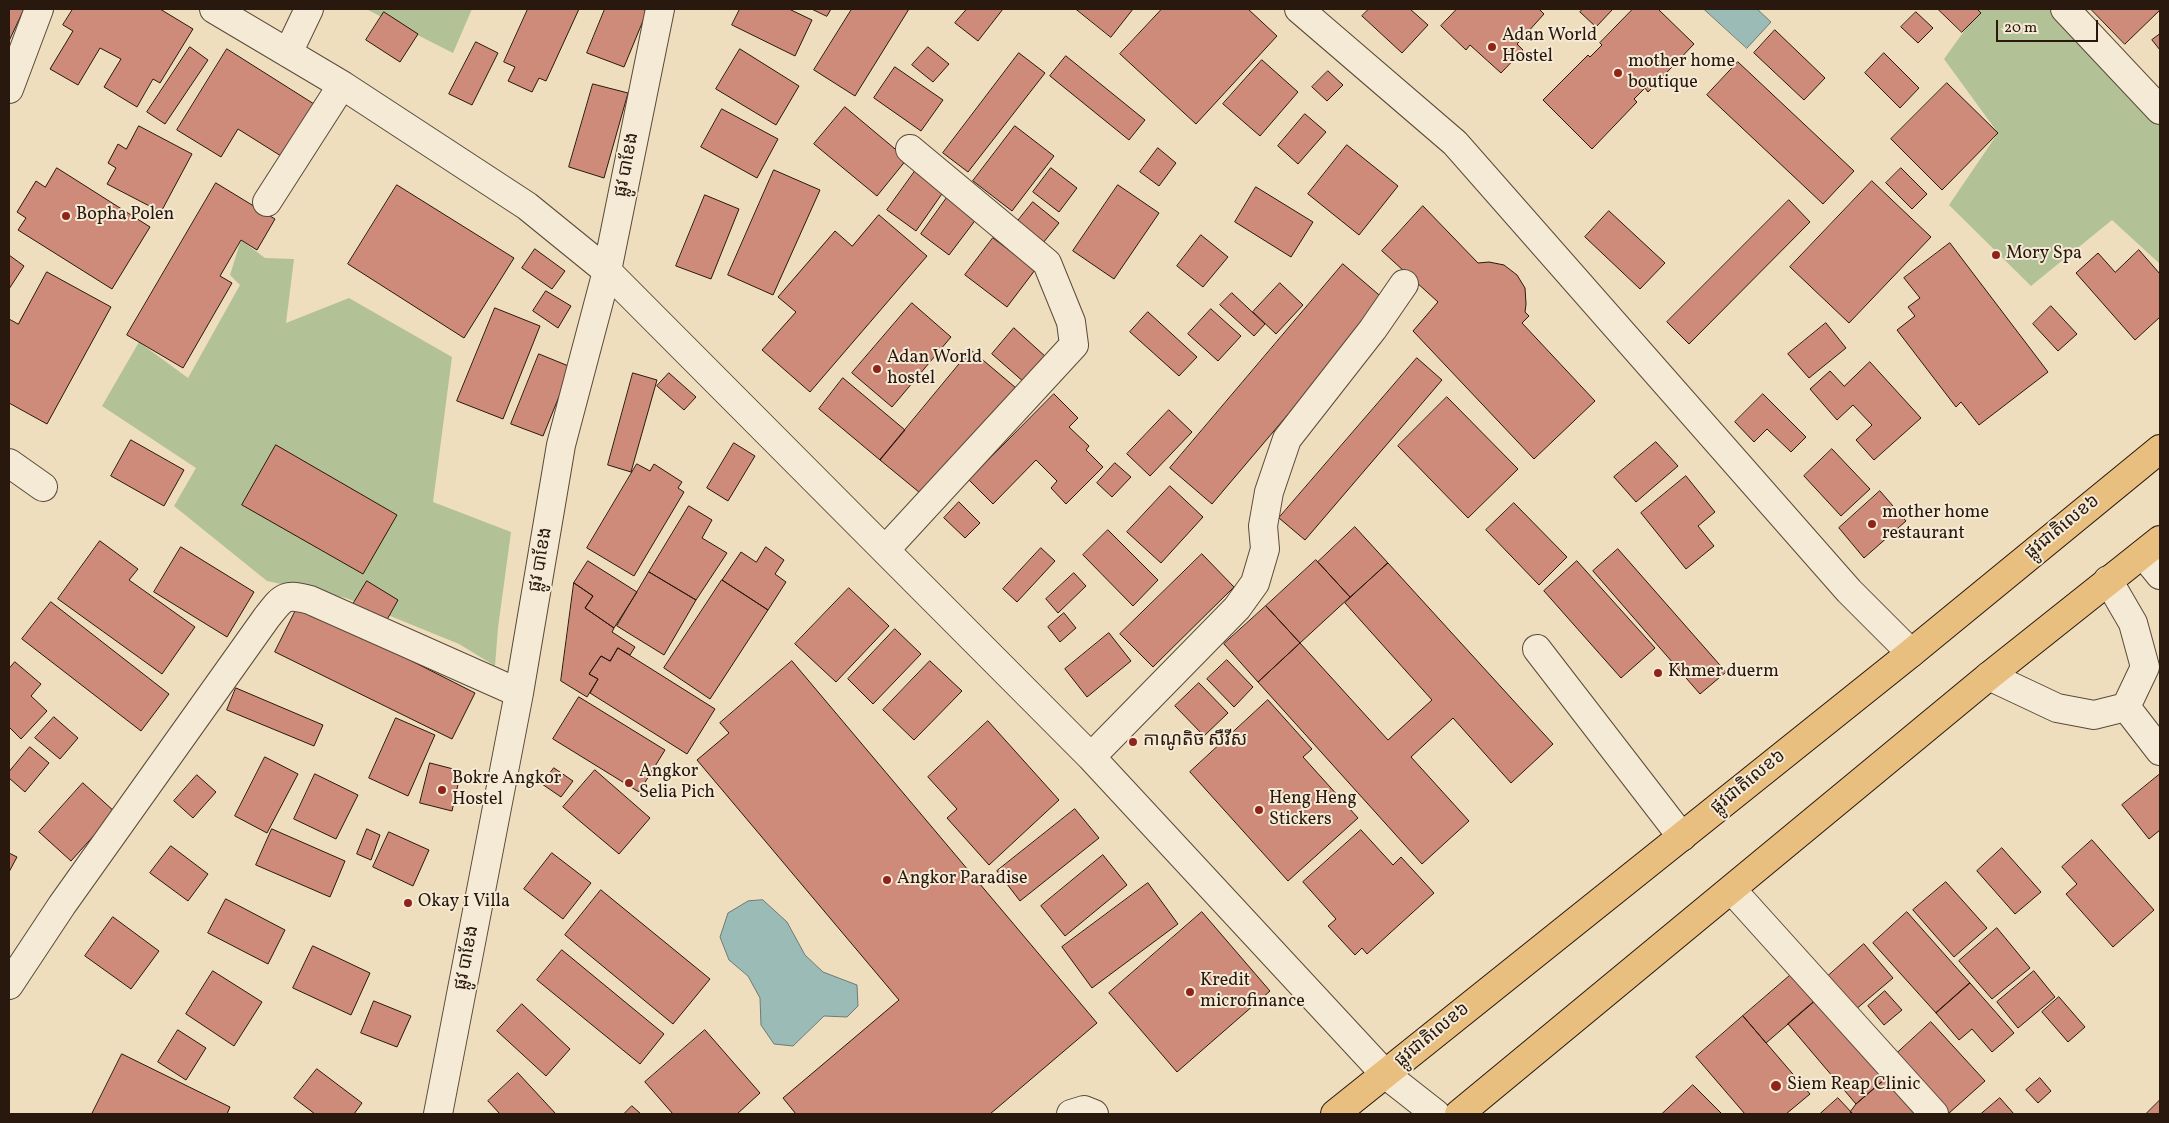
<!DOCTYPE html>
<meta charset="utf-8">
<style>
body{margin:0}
#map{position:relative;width:2169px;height:1123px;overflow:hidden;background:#efdebe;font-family:Vollkorn,serif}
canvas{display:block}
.frame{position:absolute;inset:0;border:10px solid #29180d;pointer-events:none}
.scale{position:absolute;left:1996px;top:20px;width:102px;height:22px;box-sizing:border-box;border:2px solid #29180d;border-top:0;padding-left:6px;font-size:15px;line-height:18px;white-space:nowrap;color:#29180d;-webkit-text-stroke:4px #f5ead5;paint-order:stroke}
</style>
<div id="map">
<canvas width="2169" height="1123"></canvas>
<div class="frame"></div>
<div class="scale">20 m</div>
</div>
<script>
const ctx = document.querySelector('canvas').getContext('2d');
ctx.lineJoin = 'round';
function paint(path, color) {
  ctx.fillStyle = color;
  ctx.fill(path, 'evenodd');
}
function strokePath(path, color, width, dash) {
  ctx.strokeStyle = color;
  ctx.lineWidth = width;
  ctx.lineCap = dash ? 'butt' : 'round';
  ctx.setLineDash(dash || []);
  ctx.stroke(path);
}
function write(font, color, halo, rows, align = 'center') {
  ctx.font = font + ' Vollkorn,"Noto Sans Khmer",serif';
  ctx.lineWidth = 4;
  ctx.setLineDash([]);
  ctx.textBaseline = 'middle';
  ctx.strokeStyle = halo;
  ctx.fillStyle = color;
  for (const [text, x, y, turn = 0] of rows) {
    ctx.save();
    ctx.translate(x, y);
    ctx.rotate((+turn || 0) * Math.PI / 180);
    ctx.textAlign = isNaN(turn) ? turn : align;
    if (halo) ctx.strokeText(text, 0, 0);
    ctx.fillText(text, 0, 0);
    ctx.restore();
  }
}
paint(new Path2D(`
 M366,9H472L453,53Z
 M1980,9H2049L2160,124V264L2112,220L2031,286L1949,205L1998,133L1944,59Z
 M241,240L265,258L294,259L286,323L349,298L452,357L433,502L511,532L498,628L495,666L459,644L346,598L267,581L174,506L196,468L102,406L139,342L188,378L240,285L230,275Z`), '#b2c296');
const water = new Path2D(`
 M1704,9H1757L1771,22L1747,48Z
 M763,900L787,922L805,955L823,972L857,985L858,1006L847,1017L824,1016L793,1046L774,1044L761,1025L760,998L748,976L729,960L720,937L728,913L748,901Z`);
paint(water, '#9bbbb7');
strokePath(water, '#6d7a73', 1);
const building = new Path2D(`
 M9,9H24L9,41Z
 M73,9H160L193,29L160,83L153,79L137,107L104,87L121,59L100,48L78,85L50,69L73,31L63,25Z
 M528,9H579L546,81L539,78L532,92L508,81L515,67L504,62Z
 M605,9H642L647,11L624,67L587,53Z
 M740,9H789L812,20L795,56L732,25Z
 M812,9H831L827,16Z
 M852,9H909L855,96L814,70Z
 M967,9H1003L978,41L955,23Z
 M1076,9H1133L1111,37Z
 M1162,9H1248L1277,36L1196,124L1120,54Z
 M1369,9H1410L1428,25L1402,53L1362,16Z
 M1457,9H1539L1544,14L1517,44L1523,50L1501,73L1470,45L1466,50L1441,26Z
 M1583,9H1613L1596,27L1580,12Z
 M1633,9H1658L1694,44L1648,92L1645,88L1634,99L1637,102L1592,149L1543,100L1588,55L1590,57L1602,45L1600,43Z
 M1938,9H1977L1981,13L1962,32Z
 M2091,9H2160V10L2125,44Z
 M384,12L418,34L400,62L366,40Z
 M1916,12L1933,28L1918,43L1901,27Z
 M1775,30L1825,78L1804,100L1754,53Z
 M2160,34V50L2152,40Z
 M476,42L498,53L472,105L449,94Z
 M190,47L208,60L165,124L147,112Z
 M928,47L949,64L933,82L912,65Z
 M227,49L314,104L281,156L238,129L221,157L177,130Z
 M740,49L799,86L776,125L716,89Z
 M1019,53L1045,73L968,172L943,153Z
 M1884,53L1919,88L1900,108L1865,73Z
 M1066,56L1145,120L1129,140L1050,76Z
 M1262,60L1298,92L1260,136L1223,104Z
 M1738,62L1854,171L1823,204L1707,95Z
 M895,67L943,100L921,131L874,98Z
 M1328,71L1343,85L1327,101L1312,87Z
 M1947,83L1998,133L1942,190L1891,139Z
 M593,84L628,93L604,178L569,167Z
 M845,107L907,159L877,196L814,144Z
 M722,109L778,139L757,178L701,147Z
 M1305,114L1326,132L1298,164L1278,146Z
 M139,126L192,154L161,212L107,184L116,168L108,163L118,144L126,149Z
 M1015,126L1054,156L1012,211L973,181Z
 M1347,145L1398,186L1359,235L1308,194Z
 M1158,148L1176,163L1159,186L1140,172Z
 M918,167L946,188L916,231L887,210Z
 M57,168L150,227L112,289L18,230L26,218L17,212L36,181L45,187Z
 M1051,168L1077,188L1059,212L1033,192Z
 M1901,168L1927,194L1912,209L1886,183Z
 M774,170L820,190L773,295L728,275Z
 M1872,181L1931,237L1849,323L1790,267Z
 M216,183L275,219L257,250L241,240L220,276L232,283L183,368L127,335Z
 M397,185L514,258L464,338L348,264Z
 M1118,185L1159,213L1114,279L1073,251Z
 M1256,187L1313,222L1291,257L1235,222Z
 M951,192L980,214L949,255L921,234Z
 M705,195L739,209L711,279L676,266Z
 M1789,200L1810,222L1689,344L1667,322Z
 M1033,202L1059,223L1043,243L1017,222Z
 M1423,206L1478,263L1489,262L1504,265L1517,275L1525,288L1526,304L1525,312L1529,316L1522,323L1595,401L1534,459L1413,331L1438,302L1382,251Z
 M1609,211L1665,263L1640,289L1585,237Z
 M879,215L927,256L810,392L762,350L796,312L778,297L835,231L852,246Z
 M1201,235L1228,257L1203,287L1177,266Z
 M993,238L1035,270L1007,307L965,275Z
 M1950,243L2048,372L1979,425L1961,402L1956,407L1897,330L1915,316L1908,307L1920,298L1904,278Z
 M535,249L565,271L552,289L522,268Z
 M2139,250L2160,274V317L2135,340L2076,273L2098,253L2115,272Z
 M9,255L24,266L9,289Z
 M1343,264L1385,300L1212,504L1170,468Z
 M47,272L111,307L47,424L9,403V319L18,324Z
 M1280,283L1303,305L1276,334L1253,312Z
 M546,291L571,306L558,328L533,311Z
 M1232,293L1265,324L1254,336L1220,305Z
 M912,303L951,337L892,407L852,373Z
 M2051,306L2077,334L2058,351L2033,324Z
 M495,308L540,326L503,419L457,401Z
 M1211,309L1241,336L1218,361L1188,334Z
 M1148,312L1197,357L1179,376L1130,332Z
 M1826,323L1846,348L1809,378L1788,354Z
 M1014,328L1047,358L1025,383L992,354Z
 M971,350L1016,388L925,497L880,460Z
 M539,354L571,367L543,436L511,424Z
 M1417,358L1442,380L1305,540L1279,518Z
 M1870,362L1921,418L1874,460L1856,440L1872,425L1853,405L1837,420L1810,389L1830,371L1844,386Z
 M633,373L657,380L631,472L608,465Z
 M669,373L696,397L684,410L657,386Z
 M843,378L905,430L880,460L819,409Z
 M1054,394L1078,418L1069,427L1089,446L1086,450L1103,467L1066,504L1051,488L1057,481L1036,460L993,504L969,480Z
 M1763,394L1806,437L1791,452L1767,429L1754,442L1735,422Z
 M1447,397L1518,469L1468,518L1398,446Z
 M1169,410L1192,432L1150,476L1127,454Z
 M131,440L184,470L164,506L111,476Z
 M1656,442L1678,466L1636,502L1614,477Z
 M734,443L755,456L728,501L707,488Z
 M276,445L397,515L363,574L242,505Z
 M1832,449L1870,489L1841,516L1804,476Z
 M1115,463L1131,477L1112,497L1097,483Z
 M637,464L650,471L654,464L682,482L678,488L684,492L634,576L587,548Z
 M1686,476L1715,512L1698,526L1714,546L1686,569L1641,513Z
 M1170,486L1203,517L1161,563L1127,532Z
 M1880,491L1906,521L1864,558L1839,528Z
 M959,502L980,523L965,538L944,518Z
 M1514,503L1567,557L1539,585L1486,530Z
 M689,506L712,520L702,538L727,553L696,600L649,572Z
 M1355,527L1388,563L1350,597L1318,562Z
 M1108,530L1158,580L1133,606L1083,555Z
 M100,541L138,569L129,580L195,627L162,674L58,599Z
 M181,547L254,592L227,637L154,592Z
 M766,547L784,560L775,574L786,582L768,610L722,580L741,552L756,562Z
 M1041,548L1055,561L1017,602L1003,589Z
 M1618,549L1726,672L1700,694L1593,571Z
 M1202,554L1234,587L1153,667L1120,634Z
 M1316,560L1350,597L1300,643L1266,606Z
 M588,561L637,592L614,628L585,608L593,596L574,583Z
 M1577,561L1655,648L1621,678L1544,591Z
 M1388,563L1553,744L1511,783L1453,718L1411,757L1469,821L1422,864L1258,682L1300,643L1388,740L1432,700L1345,603Z
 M649,572L696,600L664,655L617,626Z
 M1074,573L1086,586L1058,613L1046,599Z
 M722,580L768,610L710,699L664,668Z
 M367,581L398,600L384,625L352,606Z
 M574,583L593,596L585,608L614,628L612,632L635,647L630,655L618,648L610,661L601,656L589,674L598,679L587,697L561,681Z
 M849,588L889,626L836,682L795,644Z
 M51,602L169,694L141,731L22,639Z
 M299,604L475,693L452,739L275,652Z
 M1266,606L1300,643L1258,682L1224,644Z
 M1064,613L1076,628L1060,642L1048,627Z
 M895,629L921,654L873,704L848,679Z
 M1109,633L1131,661L1087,697L1065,669Z
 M618,648L715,709L687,754L590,693L598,679L589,674L601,656L610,661Z
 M1227,660L1253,687L1234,707L1207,679Z
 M792,661L1097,1023L990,1114H796L783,1098L899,1000L697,760L729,733L720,723Z
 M930,661L962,691L914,740L883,710Z
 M15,662L41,684L31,696L47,711L21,739L9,727V669Z
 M1199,683L1228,713L1204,736L1175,706Z
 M236,688L323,725L314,746L227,710Z
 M579,697L665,750L639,792L553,739Z
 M1268,700L1312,749L1303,757L1358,818L1288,881L1190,772Z
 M54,717L78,738L60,759L35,738Z
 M396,718L435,735L408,796L369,778Z
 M988,721L1059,800L989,865L947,818L957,809L928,777Z
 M30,747L49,763L25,792L9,778V772Z
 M265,757L298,774L267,833L235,816Z
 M430,763L461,771L452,811L420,803Z
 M554,768L573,781L561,797L542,784Z
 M595,770L650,818L619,854L563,807Z
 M315,774L358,795L336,839L294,819Z
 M2160,774V830L2149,839L2122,805Z
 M197,775L216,792L193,818L174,801Z
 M83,783L115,812L71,861L39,832Z
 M1075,809L1099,838L1020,901L997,871Z
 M272,829L345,861L330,897L256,865Z
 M367,829L380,835L371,860L357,854Z
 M1361,830L1393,865L1401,857L1434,893L1367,954L1362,948L1355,955L1328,926L1336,919L1303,882Z
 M389,832L429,850L413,886L373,867Z
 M2092,840L2154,910L2113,947L2066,894L2077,884L2062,867Z
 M171,846L208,874L188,901L150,873Z
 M2002,848L2041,892L2015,914L1977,871Z
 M9,853L17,857L9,872Z
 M552,853L591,883L563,919L524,889Z
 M1103,855L1127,885L1065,936L1041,906Z
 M1946,882L1987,928L1954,957L1913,910Z
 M1148,883L1178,924L1092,988L1062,947Z
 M601,890L710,979L673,1024L565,935Z
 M226,899L285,930L268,964L208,933Z
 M1202,912L1270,991L1177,1072L1109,993Z
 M1907,912L1970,983L1936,1013L1873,943Z
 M113,917L159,951L131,989L85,956Z
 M1997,928L2030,968L1992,999L1959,961Z
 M1864,944L1893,978L1855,1010L1827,977Z
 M313,946L370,973L351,1015L293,988Z
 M562,950L664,1034L640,1064L537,980Z
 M213,971L262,1002L234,1046L186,1014Z
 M2034,971L2055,997L2018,1028L1997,1002Z
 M1793,973L1816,1000L1766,1043L1743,1016Z
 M1970,983L2014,1033L1992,1052L1972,1029L1959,1040L1936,1013Z
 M1885,991L1902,1010L1884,1025L1868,1006Z
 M2059,997L2085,1027L2068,1042L2042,1012Z
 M1816,1000L1884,1080L1856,1104L1788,1024Z
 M374,1001L411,1016L397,1047L361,1033Z
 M522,1004L570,1049L546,1076L497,1031Z
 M1743,1016L1810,1094L1786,1114H1745L1696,1057Z
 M1931,1022L1985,1081L1948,1114L1894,1056Z
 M178,1030L206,1048L186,1080L158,1062Z
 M705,1030L760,1093L737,1114H673L645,1082Z
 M122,1054L230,1107L227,1114H92Z
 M317,1069L362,1103L354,1114H315L294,1098Z
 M518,1073L556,1114H500L488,1101Z
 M2040,1078L2051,1091L2038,1103L2026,1090Z
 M1884,1080L1916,1114H1853L1850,1112L1856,1104Z
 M1693,1085L1722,1114H1662Z
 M1838,1098L1853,1114H1820Z
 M2000,1098L2014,1114H1981Z
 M2160,1100V1114H2146Z
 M632,1106L641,1114H624Z`);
paint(building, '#cf8b79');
strokePath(building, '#29180d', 1);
const minor = new Path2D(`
 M214,9L342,85L527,206L607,271L1091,757L1385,1074L1436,1114
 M1299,9L1455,143L1849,591L1911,653
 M2065,9L2160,110
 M288,53L309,9
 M9,89L39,9
 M267,202L342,85
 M9,463L43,487
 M886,549L1074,345L1071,322L1047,263L910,149
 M2143,554L2160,575
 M2108,580L2133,623L2145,667L2126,707
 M1537,649L1682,837
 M1989,676L2057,708L2094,715L2126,707L2160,751
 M1091,757L1237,608L1255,583L1265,549L1263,526L1269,492L1287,439L1373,329L1404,284
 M1732,890L1934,1114
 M9,985L62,905L267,617C283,597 284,593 310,600L519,693
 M438,1114L519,693L561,445L607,271L660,9
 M1071,1114L1084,1110L1094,1114`);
const major = new Path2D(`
 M1335,1114L1911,653L2160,449
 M1459,1114L1989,676L2160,540`);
strokePath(minor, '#5a4a39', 30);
strokePath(major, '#29180d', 30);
strokePath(minor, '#f5ead5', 28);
strokePath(major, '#e8bf7f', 28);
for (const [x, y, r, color] of [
 [1492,47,5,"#8f2418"],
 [1618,73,5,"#8f2418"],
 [66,216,5,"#8f2418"],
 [1996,255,5,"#8f2418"],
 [877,369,5,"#8f2418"],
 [1872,524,5,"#8f2418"],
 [1658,673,5,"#8f2418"],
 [1133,742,5,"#8f2418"],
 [629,783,5,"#8f2418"],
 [442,790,5,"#8f2418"],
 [1259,810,5,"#8f2418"],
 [887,880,5,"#8f2418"],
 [408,903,5,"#8f2418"],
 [1190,992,5,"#8f2418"],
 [1776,1086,6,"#8f2418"]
]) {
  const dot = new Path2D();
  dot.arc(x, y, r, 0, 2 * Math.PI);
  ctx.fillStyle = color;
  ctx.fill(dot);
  strokePath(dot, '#f5ead5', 2);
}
write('18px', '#29180d', '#f5ead5', [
 ["Adan World",1502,37],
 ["Hostel",1502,58],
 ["mother home",1628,63],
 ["boutique",1628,84],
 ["Bopha Polen",76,216],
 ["Mory Spa",2006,255],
 ["Adan World",887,359],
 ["hostel",887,380],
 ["mother home",1882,514],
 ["restaurant",1882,535],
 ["Khmer duerm",1668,673],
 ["កាណូតិច សឺវីស",1143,742],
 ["Angkor",639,773],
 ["Selia Pich",639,794],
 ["Bokre Angkor",452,780],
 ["Hostel",452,801],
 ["Heng Heng",1269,800],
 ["Stickers",1269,821],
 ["Angkor Paradise",897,880],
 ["Okay 1 Villa",418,903],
 ["Kredit",1200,982],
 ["microfinance",1200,1003],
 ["Siem Reap Clinic",1787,1086]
], 'left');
write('18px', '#29180d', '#f5ead5', [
 ["ផ្លូវ បាខែង",628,165,-79],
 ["ផ្លូវជាតិលេខ៦",2063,528,-39],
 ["ផ្លូវ បាខែង",542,560,-80],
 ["ផ្លូវជាតិលេខ៦",1749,783,-39],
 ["ផ្លូវ បាខែង",468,958,-79],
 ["ផ្លូវជាតិលេខ៦",1433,1036,-39]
]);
</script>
